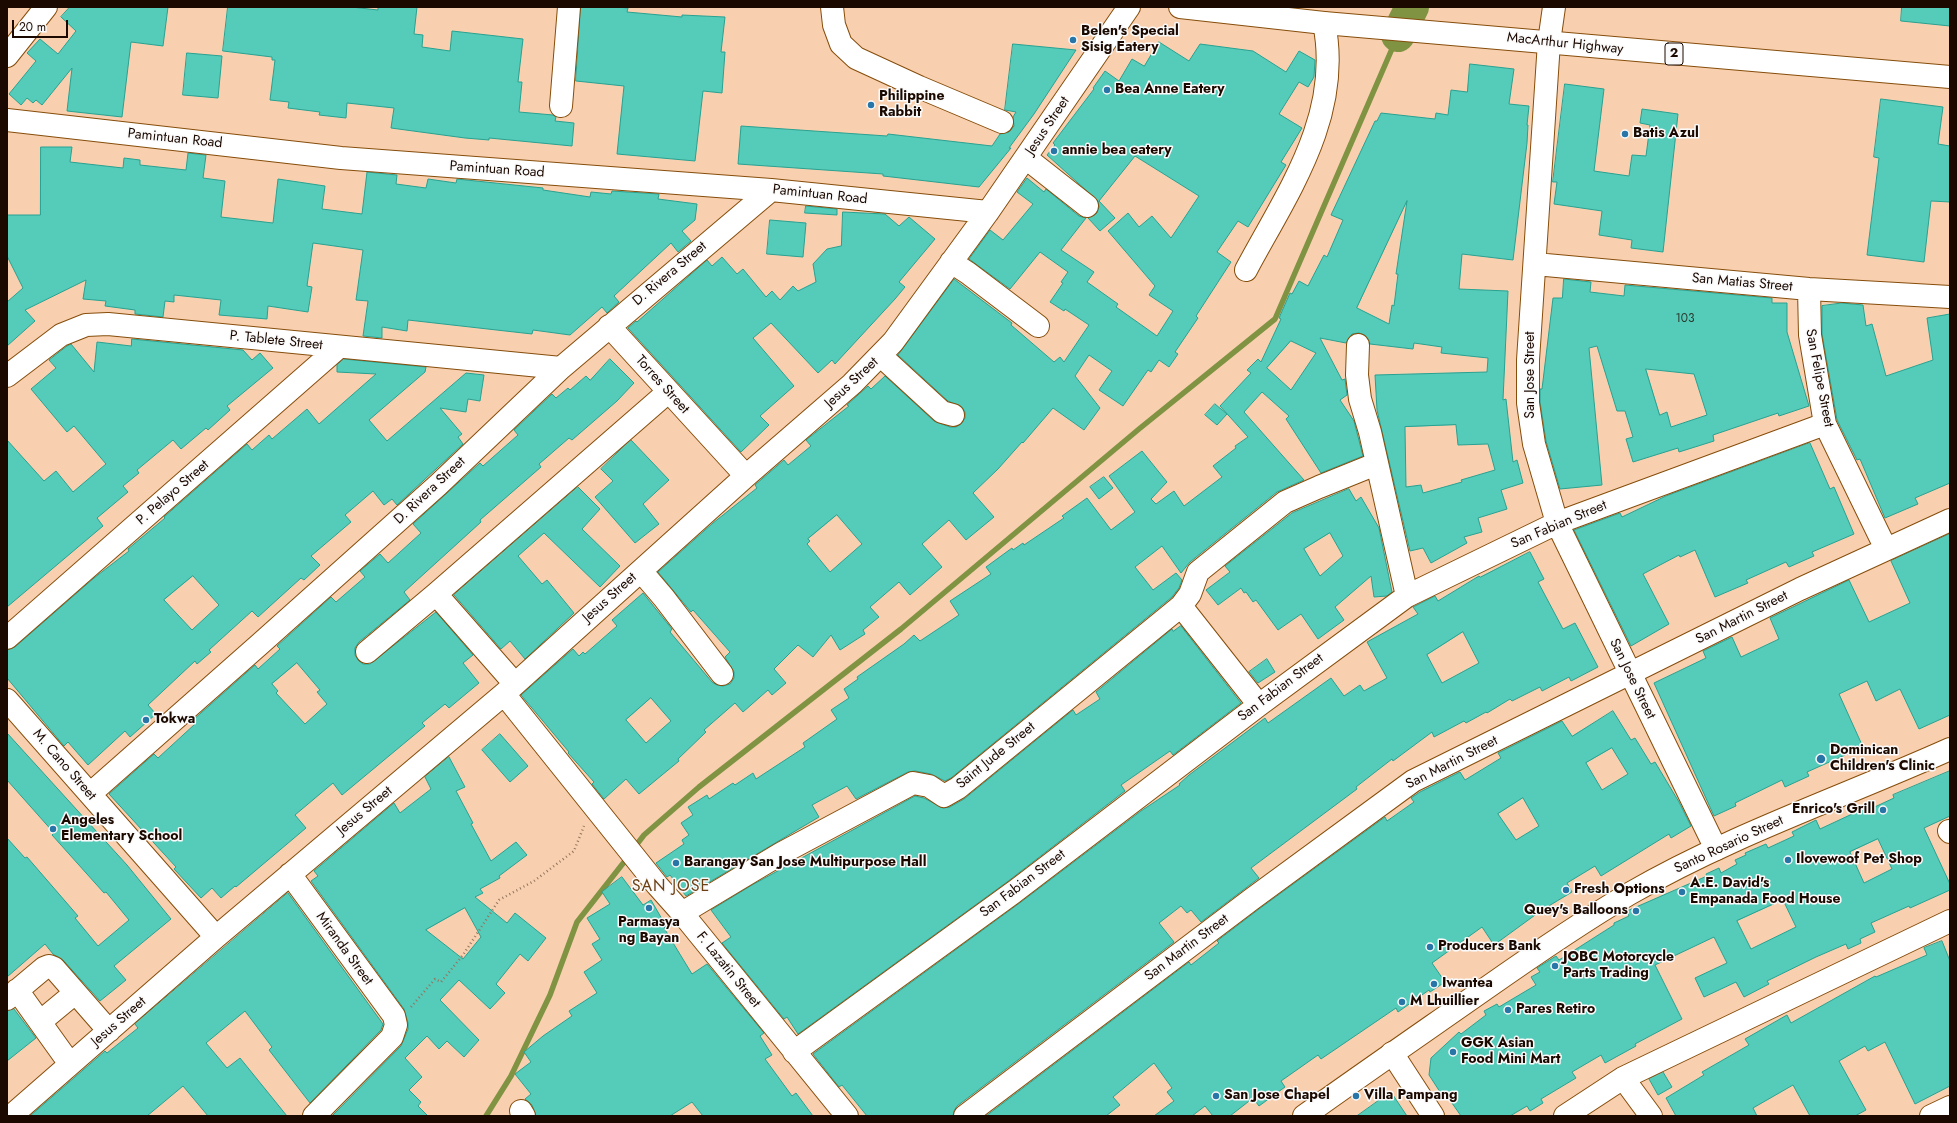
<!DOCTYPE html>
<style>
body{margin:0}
#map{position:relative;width:1957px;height:1123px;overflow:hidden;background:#f9d0af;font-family:Jost,sans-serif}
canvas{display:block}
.frame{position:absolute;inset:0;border:8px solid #1b0900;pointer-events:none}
.scale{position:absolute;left:12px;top:20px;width:56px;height:18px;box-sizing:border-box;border:2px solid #1b0900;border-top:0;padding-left:5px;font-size:12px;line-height:14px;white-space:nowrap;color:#1b0900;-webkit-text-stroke:3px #fafafa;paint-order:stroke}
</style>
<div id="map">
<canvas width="1957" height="1123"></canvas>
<div class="frame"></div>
<div class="scale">20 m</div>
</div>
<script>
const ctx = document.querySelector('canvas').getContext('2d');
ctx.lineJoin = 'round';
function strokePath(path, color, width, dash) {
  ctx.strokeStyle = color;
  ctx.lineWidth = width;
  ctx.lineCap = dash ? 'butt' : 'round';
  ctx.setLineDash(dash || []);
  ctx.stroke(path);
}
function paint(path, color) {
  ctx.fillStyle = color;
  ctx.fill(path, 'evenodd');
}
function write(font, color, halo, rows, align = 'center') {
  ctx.font = font + ' Jost,sans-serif';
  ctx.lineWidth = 3;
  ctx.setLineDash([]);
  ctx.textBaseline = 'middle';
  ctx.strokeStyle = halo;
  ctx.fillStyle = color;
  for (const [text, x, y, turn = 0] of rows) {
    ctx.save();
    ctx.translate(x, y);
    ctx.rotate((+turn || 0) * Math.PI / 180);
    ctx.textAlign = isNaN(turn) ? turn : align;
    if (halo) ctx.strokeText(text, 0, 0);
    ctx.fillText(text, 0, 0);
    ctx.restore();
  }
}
strokePath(new Path2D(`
 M634,848L644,835L699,787L901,629L1139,429L1275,319L1398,35
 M486,1116L511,1076L550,995L577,922L628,857`), '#7f9343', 5.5);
strokePath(new Path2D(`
 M1398,35L1412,7`), '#7f9343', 34);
const building = new Path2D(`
 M70,7H168L163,46L131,42L122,117L67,111L72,68L42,105L36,100L33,103L27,98L21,105L9,94L36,61L27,53L40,39L58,54L76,31L61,17Z
 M228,7H351L378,10V7H417L414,34L423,35L422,47L450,51L452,31L523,39L518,82H522L519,112L553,115L556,117L555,121L574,123L572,146L489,138V140L465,138L391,128L394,108L347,103L346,118L319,115L320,112L288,108L289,102L270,100L275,60H272V57L223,51Z
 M581,7H617L628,8L627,12L682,17V15L725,17L721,52H725L722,93L703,91L695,161L617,154L624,86L576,81Z
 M1902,7H1950V26L1901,21Z
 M1159,42L1189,61L1200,44L1253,51L1286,72L1299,51L1315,60L1314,77L1308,87L1299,82L1279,114L1302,128L1281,162L1286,165L1248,227L1238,221L1217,252L1231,262L1196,316L1198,318L1175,352L1178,354L1169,367L1159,360L1151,372L1148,370L1123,406L1099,390L1112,371L1089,355L1075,376L1100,408L1084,430L1053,408L1023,443L1022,442L998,469L973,493L994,517L966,540L949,520L922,544L942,567L910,595L899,582L870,607L879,617L863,630L865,634L840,650L831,635L813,657L798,645L774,669L786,683L772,695L768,690L743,712L735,703L704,730L706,732L678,759L679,761L639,794L626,779L604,799L592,784L594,782L568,753L569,752L521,695L573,649L579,656L583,652L585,654L617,626L612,620L643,593L672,629L670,632L712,682L717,685L723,686L730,684L734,678V672L725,657L730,652L693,610L691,612L658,572L713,523L757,488L755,485L784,460L788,465L811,446L806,440L849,406L847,405L868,386L871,389L885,376L934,421L950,427H956L961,424L965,418V412L962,407L948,401L898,355L954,279L1012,323L1011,325L1054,362L1060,357L1064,362L1089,325L1065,309L1064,311L1050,302L1063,283L1061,282L1068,272L1040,252L1010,289L969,259L990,230L1003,240L1033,204L1017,192L1027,178L1044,192L1046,189L1079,216L1086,218L1061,250L1094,272L1087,282L1118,304L1116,307L1157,336L1173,311L1149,295L1155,286L1108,231L1128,213L1139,227L1152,216L1171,238L1199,196L1135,156L1099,201L1115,218L1100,231L1088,218L1097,213L1099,207L1098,201L1047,155L1055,145L1053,143L1094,89L1093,88L1105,71L1119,81L1132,59L1144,66ZM837,515L862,544L830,572L807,544L810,541L808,539ZM651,698L671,721L646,743L626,720Z
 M1013,44L1076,50L1034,114L1009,148H1011L979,187L883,176V174L738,164L741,126L887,136L888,134L992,146L1000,134L1009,132L1014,126L1013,117L1016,112L1005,110Z
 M187,53L222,56L218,98L183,95Z
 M1470,64L1514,69L1509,104L1529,106L1527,125H1528L1527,143L1513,260L1462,254L1459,289L1508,291L1503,400L1506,399L1513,462L1517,460L1523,483L1501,490L1507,509L1478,518L1482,532L1464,537L1467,543L1431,563L1423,548L1410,551L1377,410L1375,375L1487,372L1488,358L1441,353L1442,347L1414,343L1413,349L1370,344L1365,335L1359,333L1352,334L1346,343L1320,338L1342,380L1345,379L1347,395L1340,400L1354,421L1363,456L1321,473L1286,419L1289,416L1262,392L1244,412L1304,480L1277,492L1190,562L1181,573L1162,546L1135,567L1153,590L1176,573L1182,580L1179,588L1172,597L951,778L945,781L931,774L915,771L908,772L856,799L847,786L812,805L819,817L686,896L670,875L667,877L656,863L684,844L682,840L689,835L681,823L693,815L688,807L707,795L709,799L733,783L735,785L753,773L756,779L805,747L803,743L837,719L831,710L849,698L844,689L858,679L857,677L904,644L914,635L920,641L959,615L950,601L991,574L986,567L1012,548L1013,550L1023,543L1024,545L1064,518L1062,516L1087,498L1111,530L1135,512L1109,476L1142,451L1167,482L1151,499L1156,504L1174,491L1184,506L1222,477L1213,466L1236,448L1235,446L1248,437L1220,406L1251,373L1247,370L1258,359L1261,362L1281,319L1279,318L1290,293L1292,294L1299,281L1308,286L1324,255L1327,257L1343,220L1331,215L1375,121H1377L1381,113L1435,119L1436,113L1448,115L1451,90L1467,92ZM1407,201L1396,274H1398L1394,306L1392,305L1389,324L1357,308ZM1291,341L1316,353L1291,390L1267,368ZM1456,425L1458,445L1488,444L1495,470L1461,480L1462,482L1423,493L1421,485L1406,487L1405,427Z
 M1565,84L1604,89L1594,171L1629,176L1632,155L1646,156L1650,125L1640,123L1642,109L1678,114L1663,252L1631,248L1632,240L1599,235L1602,211L1554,204L1557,182H1553Z
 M1881,99L1943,107L1938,144L1950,146V202L1931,201L1924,262L1867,255L1879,158L1874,157Z
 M41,147H72L70,162L123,168L124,158L140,160V165L186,170L188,153L206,155L203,178L225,181L221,217L273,223L278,179L325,186L322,209L362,214L367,172L397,175L396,184L426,188L428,179L456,183L457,179L543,188V190L590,197L591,192L611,194L612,191L659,194L658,199L697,204L695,220L682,231L691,241L678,252L671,243L614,296L619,302L607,313L602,307L570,335L533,330L532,334L408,320L407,331L382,327V338L363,336L368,301L356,300L363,250L313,243L307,286L312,287L308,312L268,306L267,319L219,315L221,300L174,295V302L165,301L163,317L135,314V310L105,306L106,301L83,299L86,280L25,310L35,321L7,346V302L23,288L7,256V215H40Z
 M806,206L837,209V215L805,213Z
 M843,212L885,214L899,226L909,217L935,239L899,282L905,287L895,299L835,364L832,360L818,373L771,323L753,338L794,386L760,416L769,425L741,452L628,328L636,321L637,322L707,260L712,266L722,257L737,274L743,269L766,297L772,291L780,300L793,286L798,291L816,282L813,264L827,249L841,246Z
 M770,220L806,223L803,257L767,254Z
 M1564,279L1591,282L1590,292L1624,296L1625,285L1772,298V303H1787V332L1809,406L1779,416L1778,413L1713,435L1714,441L1679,452L1678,448L1633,462L1626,439L1633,437L1625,411H1617L1597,346L1589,348L1602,485L1560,489L1546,441L1540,402V389H1542L1553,298H1562ZM1646,369L1694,374L1707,415L1671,427L1667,412L1660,415Z
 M1842,303L1863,305L1866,326L1872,324L1886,376L1933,360L1927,318L1950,314V483L1915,498L1918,504L1885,518L1860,459L1857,460L1837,420L1822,334V306Z
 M132,339L243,350L252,360L260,353L273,368L227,406L230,410L208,430L206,428L181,449L173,440L137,470L139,473L123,486L128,492L97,518L103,526L7,607V440L44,481L56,471L73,492L106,464L74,426L67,432L31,389L56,368L49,360L67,346L71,344L94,372L97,342L131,346Z
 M344,359L426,367L425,372L369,420L387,441L466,373L484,375L480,401L468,399L466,412L440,408L462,434L458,437L463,444L397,505L392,499L384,505L373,491L345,515L351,522L311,556L320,565L304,580L301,578L258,617L252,611L209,650L211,652L197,664L195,661L148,705L156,714L130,737L125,731L88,765L68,742L64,746L7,678V650L15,647L94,578L129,551L128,549L165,518L164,517L247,444L252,450L269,435L272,439L307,409L319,424L376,374L337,372V365ZM193,576L219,605L192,630L164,600Z
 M610,359L634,383L617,401L572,440L569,438L539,464L541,467L480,520L481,522L404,592L410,600L359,642L355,648V655L358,660L363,664H370L436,612L473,655L463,663L479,683L449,708L445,704L422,723L425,726L342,795L333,783L295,815L306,828L236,887L235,886L221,898L212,888L201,898L174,869L176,867L109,794L154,754L158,758L195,724L192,721L255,665L258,669L280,649L277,646L331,597L336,602L365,577L360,571L380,554L388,563L421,533L413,524L480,463L483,466L518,435L514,430L552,394L556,398L568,388L570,390L586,376L590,380ZM297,663L320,690L317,692L327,704L305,724L276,693L278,691L272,684Z
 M1215,404L1227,414L1217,425L1205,415Z
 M631,440L669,480L643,504L659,524L635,543L595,497L613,481L601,469Z
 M1810,443L1830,489L1834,487L1854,534L1812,552L1814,556L1789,567L1786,562L1746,580L1748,583L1715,597L1695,550L1680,557L1679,555L1643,574L1669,624L1631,646L1574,530L1620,513L1622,517L1666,496Z
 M1104,477L1113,488L1099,499L1090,487Z
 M578,487L600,509L582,529L620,566L600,587L544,533L518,556L542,584L547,580L574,613L525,659L510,641L501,649L454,595Z
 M1349,489L1356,501L1361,497L1379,528L1392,592L1387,596L1374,597L1371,576L1335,607L1344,620L1318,639L1301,614L1278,630L1256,600L1253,602L1246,592L1244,593L1241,588L1218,605L1206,590L1230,572L1225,566L1292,513ZM1330,533L1343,556L1320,576L1304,549Z
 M1950,534V715L1919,729L1900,689L1876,701L1867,681L1839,694L1863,747L1807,772L1809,776L1785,787L1782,780L1735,803L1736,806L1714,816L1654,683L1706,658L1703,651L1732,637L1741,657L1779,639L1770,618L1849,580L1869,622L1910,603L1891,561Z
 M1530,552L1544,579L1538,582L1563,629L1575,623L1598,667L1571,681L1569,677L1542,691L1540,687L1512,701L1510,699L1487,713L1486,712L1466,723L1464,721L1434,737L1432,732L1393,761L1392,759L1356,787L1357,789L1251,868L1259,878L1201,922L1191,910L1187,913L1181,906L1159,923L1174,942L957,1106L954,1111L953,1116H867L842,1085L839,1087L813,1054L1021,902L1141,811L1180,785L1179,784L1189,775L1265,718L1268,723L1331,678L1344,696L1360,685L1364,691L1387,678L1367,642L1418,614L1413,607L1435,596L1438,601L1479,576L1480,577ZM1463,632L1479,663L1442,683L1427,655Z
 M1181,626L1241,703L1173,755L1170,751L1121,785L1125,791L1007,882L798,1034L787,1017L784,1019L722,943L731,937L711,910L752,885L915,796L924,798L943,808L950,807L964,799L1073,710L1076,715L1100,699L1096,692L1172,629L1173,631Z
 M1267,659L1275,672L1258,683L1249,672Z
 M1613,711L1631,740L1635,738L1651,764L1655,762L1679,802L1691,826L1671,838L1669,834L1601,876L1595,866L1567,883L1572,892L1542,910L1494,945L1482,927L1432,963L1445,982L1430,992L1429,990L1398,1012L1396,1008L1321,1059L1318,1055L1281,1081L1285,1087L1259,1106L1253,1098L1230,1116H1213L1205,1106L1192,1116H1154L1174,1101L1167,1092L1172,1088L1154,1063L1113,1097L1120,1105L1106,1116H986L1189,962L1191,965L1219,943L1217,941L1259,909L1385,817L1387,821L1414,802L1411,798L1420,792L1460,772L1465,780L1501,758L1498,753L1562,721L1572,736ZM1612,748L1628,774L1602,790L1586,763ZM1523,798L1539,826L1516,840L1498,814Z
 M7,733L127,865L171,919L114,966L126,980L100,1001L63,960L53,954L45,944L7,977V838L25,858L27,857L78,916L75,918L98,946L129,920L106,892L104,893L52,835L54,833L7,780Z
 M500,734L528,766L510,782L482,750Z
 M449,757L465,787L456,791L473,823L471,824L491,861L516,842L527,855L499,876L500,878L480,889L483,893L475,897L507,923L515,913L546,938L528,961L520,954L496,984L505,993L490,1009L459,980L440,1000L479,1040L464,1057L447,1041L439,1049L427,1036L405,1058L422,1077L409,1090L421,1102L418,1106L428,1116H332L401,1046L408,1029V1023L404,1009L311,881L318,876L314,871L394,803L400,813L431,789L425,777ZM465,908L481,937L463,959L426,930Z
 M1950,771V816L1924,828L1950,884V890L1910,908L1909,906L1871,923L1875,932L1860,939L1861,943L1848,949L1846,944L1816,957L1767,981L1769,984L1744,997L1736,982L1704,997L1695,978L1727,963L1714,937L1655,965L1682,1019L1635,1044L1636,1046L1605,1063L1601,1055L1572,1072L1576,1078L1541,1099L1543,1103L1530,1111L1527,1106L1510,1116H1461L1445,1093L1442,1095L1429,1075L1431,1058L1459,1032L1461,1034L1486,1015L1484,1011L1497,1004L1499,1007L1536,985L1531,977L1540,972L1537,968L1556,956L1559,960L1614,925V923L1629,916L1627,911L1707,876L1706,874L1719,868L1721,873L1737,864L1735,860L1746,855L1745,853L1766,844L1768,848L1794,836L1792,832L1816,820L1820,829L1865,808L1866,811L1894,798L1893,795ZM1878,839L1892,869L1864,883L1850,852ZM1783,900L1796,927L1751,949L1737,921Z
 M622,877L643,905L651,900L666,926L664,928L692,974L707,964L764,1033L760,1036L772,1055L765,1059L792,1096L796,1093L813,1116H703L692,1102L670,1116H536L532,1105L525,1099L531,1094L515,1074L531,1062L524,1052L543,1036L572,1016L569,1011L597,993L584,972L602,960L592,944L600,939L587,918L610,904L602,892Z
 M288,893L383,1024L381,1030L310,1103L269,1050L272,1047L245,1011L206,1043L227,1068L240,1058L287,1116H208L183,1086L147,1116H30L105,1051L107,1053L138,1028L135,1024Z
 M1942,941L1950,961V1086L1915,1104L1885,1042L1868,1051L1865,1046L1839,1061L1866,1110L1855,1116H1810L1793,1085L1753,1108L1757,1116H1676L1666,1098L1704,1075L1702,1072L1749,1045L1745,1039L1787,1015L1791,1023L1875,976L1876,977L1927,955L1924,948Z
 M14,1009L36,1038L7,1061V1011Z
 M1663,1072L1672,1087L1658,1095L1649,1079Z
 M1391,1092L1407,1116H1357Z`);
paint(building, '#55cbb9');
strokePath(building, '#28a191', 1);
const minor = new Path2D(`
 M832,7L834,25L841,44L856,58L919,87L1002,122
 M1554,7L1549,42L1528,360V403L1534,444L1557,523L1716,849
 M7,56L46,7
 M561,106L569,7
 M7,120L341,158L771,190L988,212
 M1026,158L1087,206
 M951,262L968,273L1038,326
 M1535,264L1809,289L1950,297
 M1246,270C1287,193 1343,116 1324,23
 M1809,289L1810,335L1825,424L1886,549
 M609,326L746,476
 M1358,345L1357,375L1360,399L1370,432L1407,596
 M881,356L942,412L953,415
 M7,376L61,335L86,325L108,324L561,368
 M641,571L664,598L722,674
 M436,594L515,684
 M1181,606L1259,705
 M7,638L339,347
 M367,652L436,594L668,392
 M504,694L657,885L682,913L847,1116
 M7,700L216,937
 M90,794L260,644L438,485L561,368L771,190
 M1949,831L1950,832
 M290,874L394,1016L396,1025L392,1037L314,1116
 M682,913L782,853L913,783L929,786L944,796L958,788L1181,606L1190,594L1198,572L1285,502L1319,487L1376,464
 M17,990L70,1064
 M7,999L44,968L49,966L54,968L109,1031
 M40,1022L75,993
 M794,1052L1014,892L1259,705L1407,596L1557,523L1825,424
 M1392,1053L1433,1116
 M1623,1078L1651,1116
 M521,1111L524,1116
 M11,1116L216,937L504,694L746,476L852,384L893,342L988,212L1129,7
 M965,1116L1252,899L1413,781L1800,589L1950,520
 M1565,1116L1623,1078L1950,921
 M1931,1116L1950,1107`);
const major = new Path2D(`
 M1304,1116C1364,1073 1425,1031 1485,989C1532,956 1580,923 1629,894C1731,835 1843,797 1950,749`);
const highway = new Path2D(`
 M1180,7L1324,23L1950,77`);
strokePath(minor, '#864d0b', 24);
strokePath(major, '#864d0b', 24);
strokePath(highway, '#864d0b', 24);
strokePath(new Path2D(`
 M411,1007L435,979L441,982L463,955L499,900L534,881L574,851L584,826`), '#93755f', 2.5, [1, 3]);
strokePath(minor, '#fff', 22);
strokePath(major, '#fff', 22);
strokePath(highway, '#fff', 22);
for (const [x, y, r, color] of [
 [1073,40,4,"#2876a8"],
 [1107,90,4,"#2876a8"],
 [871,105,4,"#2876a8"],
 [1625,134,4,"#2876a8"],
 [1054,151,4,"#2876a8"],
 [146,720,4,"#2876a8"],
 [1821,759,5,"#2876a8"],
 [1883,810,4,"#2876a8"],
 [53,829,4,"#2876a8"],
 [1788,860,4,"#2876a8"],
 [676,863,4,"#2876a8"],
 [1566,890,4,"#2876a8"],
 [1682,892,4,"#2876a8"],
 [649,908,4,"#2876a8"],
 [1636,911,4,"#2876a8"],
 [1430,947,4,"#2876a8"],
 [1555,966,4,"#2876a8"],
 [1434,984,4,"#2876a8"],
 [1402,1002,4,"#2876a8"],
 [1508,1010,4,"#2876a8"],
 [1453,1052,4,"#2876a8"],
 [1216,1096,4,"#2876a8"],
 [1356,1096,4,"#2876a8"]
]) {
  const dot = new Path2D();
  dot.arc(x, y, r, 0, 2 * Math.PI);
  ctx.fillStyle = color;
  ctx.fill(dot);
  strokePath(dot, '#fafafa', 1.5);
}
write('12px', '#2a3a2e', null, [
 ["103",1685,319]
]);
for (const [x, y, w] of [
 [1674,54,18]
]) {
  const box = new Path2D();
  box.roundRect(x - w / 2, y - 11, w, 22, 3);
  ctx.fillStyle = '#fafafa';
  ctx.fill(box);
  strokePath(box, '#1b0900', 1);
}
write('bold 13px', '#1b0900', null, [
 ["2",1674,54]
]);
write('bold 14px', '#1b0900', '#fafafa', [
 ["Belen's Special",1081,32],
 ["Sisig Eatery",1081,48],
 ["Bea Anne Eatery",1115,90],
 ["Philippine",879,97],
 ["Rabbit",879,113],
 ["Batis Azul",1633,134],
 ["annie bea eatery",1062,151],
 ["Tokwa",154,720],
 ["Dominican",1830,751],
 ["Children's Clinic",1830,767],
 ["Enrico's Grill",1875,810,"right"],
 ["Angeles",61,821],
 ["Elementary School",61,837],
 ["Ilovewoof Pet Shop",1796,860],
 ["Barangay San Jose Multipurpose Hall",684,863],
 ["A.E. David's",1690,884],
 ["Empanada Food House",1690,900],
 ["Fresh Options",1574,890],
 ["Quey's Balloons",1628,911,"right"],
 ["Parmasya",649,923,"center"],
 ["ng Bayan",649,939,"center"],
 ["Producers Bank",1438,947],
 ["JOBC Motorcycle",1563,958],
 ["Parts Trading",1563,974],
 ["Iwantea",1442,984],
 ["M Lhuillier",1410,1002],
 ["Pares Retiro",1516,1010],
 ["GGK Asian",1461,1044],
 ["Food Mini Mart",1461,1060],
 ["San Jose Chapel",1224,1096],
 ["Villa Pampang",1364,1096]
], 'left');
write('14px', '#1b0900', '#fafafa', [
 ["MacArthur Highway",1565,44,6],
 ["Jesus Street",1048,126,-56],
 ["Pamintuan Road",175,139,6],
 ["Pamintuan Road",497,170,4],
 ["Pamintuan Road",820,195,6],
 ["D. Rivera Street",670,274,-40],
 ["San Matias Street",1742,283,5],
 ["P. Tablete Street",276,341,6],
 ["San Jose Street",1531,375,-90],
 ["San Felipe Street",1819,378,79],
 ["Jesus Street",852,383,-43],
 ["Torres Street",662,385,48],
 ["D. Rivera Street",430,491,-43],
 ["P. Pelayo Street",173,493,-41],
 ["San Fabian Street",1559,525,-23],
 ["Jesus Street",610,598,-42],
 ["San Martin Street",1742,618,-27],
 ["San Jose Street",1632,679,64],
 ["San Fabian Street",1281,688,-37],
 ["Saint Jude Street",996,756,-39],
 ["San Martin Street",1452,763,-27],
 ["M. Cano Street",64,765,49],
 ["Jesus Street",365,811,-40],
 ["Santo Rosario Street",1729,845,-25],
 ["San Fabian Street",1023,884,-37],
 ["San Martin Street",1187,948,-37],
 ["Miranda Street",344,949,54],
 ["F. Lazatin Street",728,970,51],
 ["Jesus Street",119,1022,-41]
]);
ctx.letterSpacing = '1px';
write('16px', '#6d4013', '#fafafa', [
 ["SAN JOSE",671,887]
]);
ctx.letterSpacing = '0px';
</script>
